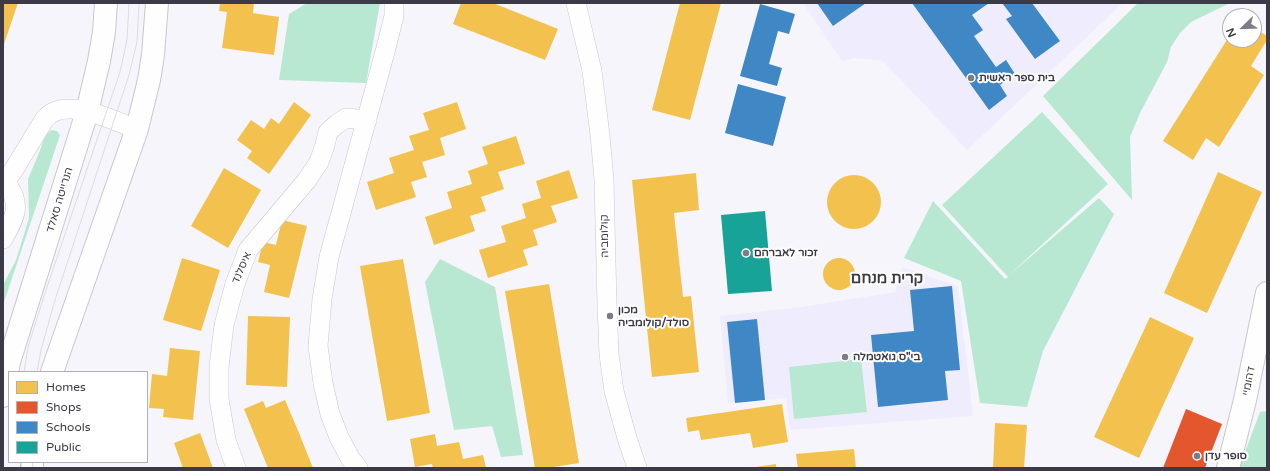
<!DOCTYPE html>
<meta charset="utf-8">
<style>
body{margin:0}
#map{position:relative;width:1270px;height:471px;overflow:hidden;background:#f6f5fc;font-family:"Varela Round",sans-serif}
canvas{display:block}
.frame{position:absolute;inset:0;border:4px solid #3c3a46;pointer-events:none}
.legend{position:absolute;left:8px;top:371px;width:140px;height:92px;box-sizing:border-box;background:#fff;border:1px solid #b1b0b5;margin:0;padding:5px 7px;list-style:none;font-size:12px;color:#3c3a46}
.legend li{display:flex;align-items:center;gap:8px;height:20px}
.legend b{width:20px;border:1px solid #b1b0b5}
.north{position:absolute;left:1222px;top:8px;width:40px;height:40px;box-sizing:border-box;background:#fff;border:1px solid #b1b0b5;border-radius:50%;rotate:247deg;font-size:11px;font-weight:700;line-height:16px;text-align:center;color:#3c3a46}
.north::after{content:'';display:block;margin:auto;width:14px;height:18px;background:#7d7b86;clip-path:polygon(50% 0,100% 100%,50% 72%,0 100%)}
</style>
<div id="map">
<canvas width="1270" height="471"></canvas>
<div class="frame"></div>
<ul class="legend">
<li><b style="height:11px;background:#f2c14e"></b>Homes</li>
<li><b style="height:11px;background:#e4572e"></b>Shops</li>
<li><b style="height:11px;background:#3f88c5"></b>Schools</li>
<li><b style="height:11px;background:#17a398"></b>Public</li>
</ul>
<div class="north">N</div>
</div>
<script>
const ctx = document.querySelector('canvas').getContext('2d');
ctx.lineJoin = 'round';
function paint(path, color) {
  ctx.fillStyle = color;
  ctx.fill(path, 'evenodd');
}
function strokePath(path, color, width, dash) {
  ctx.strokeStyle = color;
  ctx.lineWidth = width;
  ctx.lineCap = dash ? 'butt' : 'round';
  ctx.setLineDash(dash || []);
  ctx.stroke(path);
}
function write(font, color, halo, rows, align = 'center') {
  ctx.font = font + ' "Varela Round","Noto Sans Hebrew",sans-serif';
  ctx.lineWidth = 4;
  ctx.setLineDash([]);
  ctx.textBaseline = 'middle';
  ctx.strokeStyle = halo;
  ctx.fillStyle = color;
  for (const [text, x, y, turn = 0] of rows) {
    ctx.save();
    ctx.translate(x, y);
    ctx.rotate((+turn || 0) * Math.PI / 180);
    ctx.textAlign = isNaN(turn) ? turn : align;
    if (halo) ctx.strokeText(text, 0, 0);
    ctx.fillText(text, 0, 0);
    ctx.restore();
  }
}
paint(new Path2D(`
 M803,3H1123L967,150L883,61L855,58L842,61Z
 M902,267L958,286L973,416L790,430L786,398L728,403L720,316L801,307L895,292Z`), '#efedfd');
paint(new Path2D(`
 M307,3H380L366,83L279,80L289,14Z
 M1138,3H1230L1191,22L1180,33L1171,47L1167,62L1140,113L1130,137L1132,200L1043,96Z
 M1042,112L1108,184L1008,276L1099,198L1114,214L1043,351L1027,407L980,403L961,281L904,258L933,201L1005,279L1008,277L942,205Z
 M51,130L57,131L60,135L3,305V285L16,260L29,218L28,179L41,148L43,141L46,135Z
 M440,259L495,287L523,455L501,457L492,426L454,430L425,282Z
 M861,359L867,412L794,419L789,367Z
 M1267,411V468H1239L1260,412Z`), '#b8e8d1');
paint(new Path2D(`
 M3,3H18L3,47Z
 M220,3H254L253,13L279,17L274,55L222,48L227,12L219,11Z
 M461,3H493L558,29L545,60L453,24Z
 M680,3H721L690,120L652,110Z
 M1254,28L1267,36V40L1251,66L1264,75L1219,147L1206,138L1193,160L1163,141L1230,35V40H1254Z
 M294,102L311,115L269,174L247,158L252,151L237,140L251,120L264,129L271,118L279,124Z
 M457,102L466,129L440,138L445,155L422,162L427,177L411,182L416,197L376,210L367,182L394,173L389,158L414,150L409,136L429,130L423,113Z
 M516,136L525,164L498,172L504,189L481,197L486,211L470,216L475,231L434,245L425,217L452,208L447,192L472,184L468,171L488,164L482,147Z
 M224,168L261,190L228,248L191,226Z
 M569,170L578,198L551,206L557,222L533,230L538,245L523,250L528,265L488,278L479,250L506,242L501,226L526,218L522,204L541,198L536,181Z
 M1218,172L1262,192L1207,313L1164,293Z
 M696,173L699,210L674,213L683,297L691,296L699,372L652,377L632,180Z
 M827 202a27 27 0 1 1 54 0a27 27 0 1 1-54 0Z
 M282,220L307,226L289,298L264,292L270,265L258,262L263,242L276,245Z
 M182,258L220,270L201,331L163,320Z
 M823 274a16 16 0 1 1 32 0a16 16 0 1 1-32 0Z
 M403,259L430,413L387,421L360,266Z
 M549,284L579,463L547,468H535L505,291Z
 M248,316L290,317L287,387L246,385Z
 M1150,317L1194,338L1139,458L1094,437Z
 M170,348L200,351L193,420L163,417L164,409L149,408L152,374L167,376Z
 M285,400L299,433L313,468H268L244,409L263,401L266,408Z
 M782,404L788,442L753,448L750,433L701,440L699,430L688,432L686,418Z
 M995,423L1027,425L1024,468H993Z
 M200,433L213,468H183L174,443Z
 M435,434L437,446L459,442L463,459L483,455L486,468H433L432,464L415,467L410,439Z
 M854,449L856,468H798L796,454Z
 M776,464V468H756V467Z`), '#f2c14e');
paint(new Path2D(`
 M1186,409L1222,424L1205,468H1163Z`), '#e4572e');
paint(new Path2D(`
 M817,3H866L833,26Z
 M912,3H989L972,15L983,30L974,36L996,67L1006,60L1015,74L1000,85L1007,96L989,110Z
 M1002,3H1032L1060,41L1035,59L1006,19L1012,16Z
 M760,4L795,14L789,34L778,31L769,64L782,68L777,86L740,76Z
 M738,84L786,97L773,146L725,133Z
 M952,286L960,370L945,371L948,400L878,407L871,335L914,331L910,290Z
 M757,319L765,400L735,403L727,322Z`), '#3f88c5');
paint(new Path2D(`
 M765,211L772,291L728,294L721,215Z`), '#17a398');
const minor = new Path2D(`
 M576,3L592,71L600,135L604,180L607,305L609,354L614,391L627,438L637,468
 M3,184L13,171L44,120C47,116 51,113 56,111C80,103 114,121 137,129
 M3,239C15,218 23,203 5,182
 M236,468L226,440L219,399V367L224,325L235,284L248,250L307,180L319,162L325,145L328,132L337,124L346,118L367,120
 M358,468L350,458L339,437L330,414L323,383L318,346L322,299L329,257L385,52L394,16V3`);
const tertiary = new Path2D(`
 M1228,468L1245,400L1267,293`);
const secondary = new Path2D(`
 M52,372L137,129L149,80L153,55L157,3
 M3,396L9,362L87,112L99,61L104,32L106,3
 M32,468V462`);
strokePath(minor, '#c8c6cf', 20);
strokePath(tertiary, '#c8c6cf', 24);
strokePath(secondary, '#c8c6cf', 24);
strokePath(minor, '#fefeff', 19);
strokePath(tertiary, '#fefeff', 22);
strokePath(secondary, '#fefeff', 22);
strokePath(new Path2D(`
 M24,372L28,347L44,296L120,72L127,40L129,3
 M37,372L41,350L55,300L129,75L137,42L139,3
 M21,462L22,468
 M32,462L33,468`), '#dcdcde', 1);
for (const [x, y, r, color] of [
 [971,78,4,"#7d7b86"],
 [746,253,4,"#7d7b86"],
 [610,316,4,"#7d7b86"],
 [845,357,4,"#7d7b86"],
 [1197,456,4,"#7d7b86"]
]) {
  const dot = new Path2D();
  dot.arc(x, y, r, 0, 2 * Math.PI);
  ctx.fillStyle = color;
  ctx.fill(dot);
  strokePath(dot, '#fff', 1.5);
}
write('bold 11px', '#3c3a46', '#fff', [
 ["בית ספר ראשית",979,78],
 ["זכור לאברהם",754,253],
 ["מכון",618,310],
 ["סולד/קולומביה",618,323],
 ["בי\"ס גואטמלה",853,357],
 ["סופר עדן",1205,456]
], 'left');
write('11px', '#3c3a46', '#fff', [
 ["הנרייטה סאלד",60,200,-73],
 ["קולומביה",605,236,-91],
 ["איסלנד",242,268,-67],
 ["דהומיי",1249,381,-78]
]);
write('bold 15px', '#3c3a46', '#fff', [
 ["קרית מנחם",887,279]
]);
</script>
